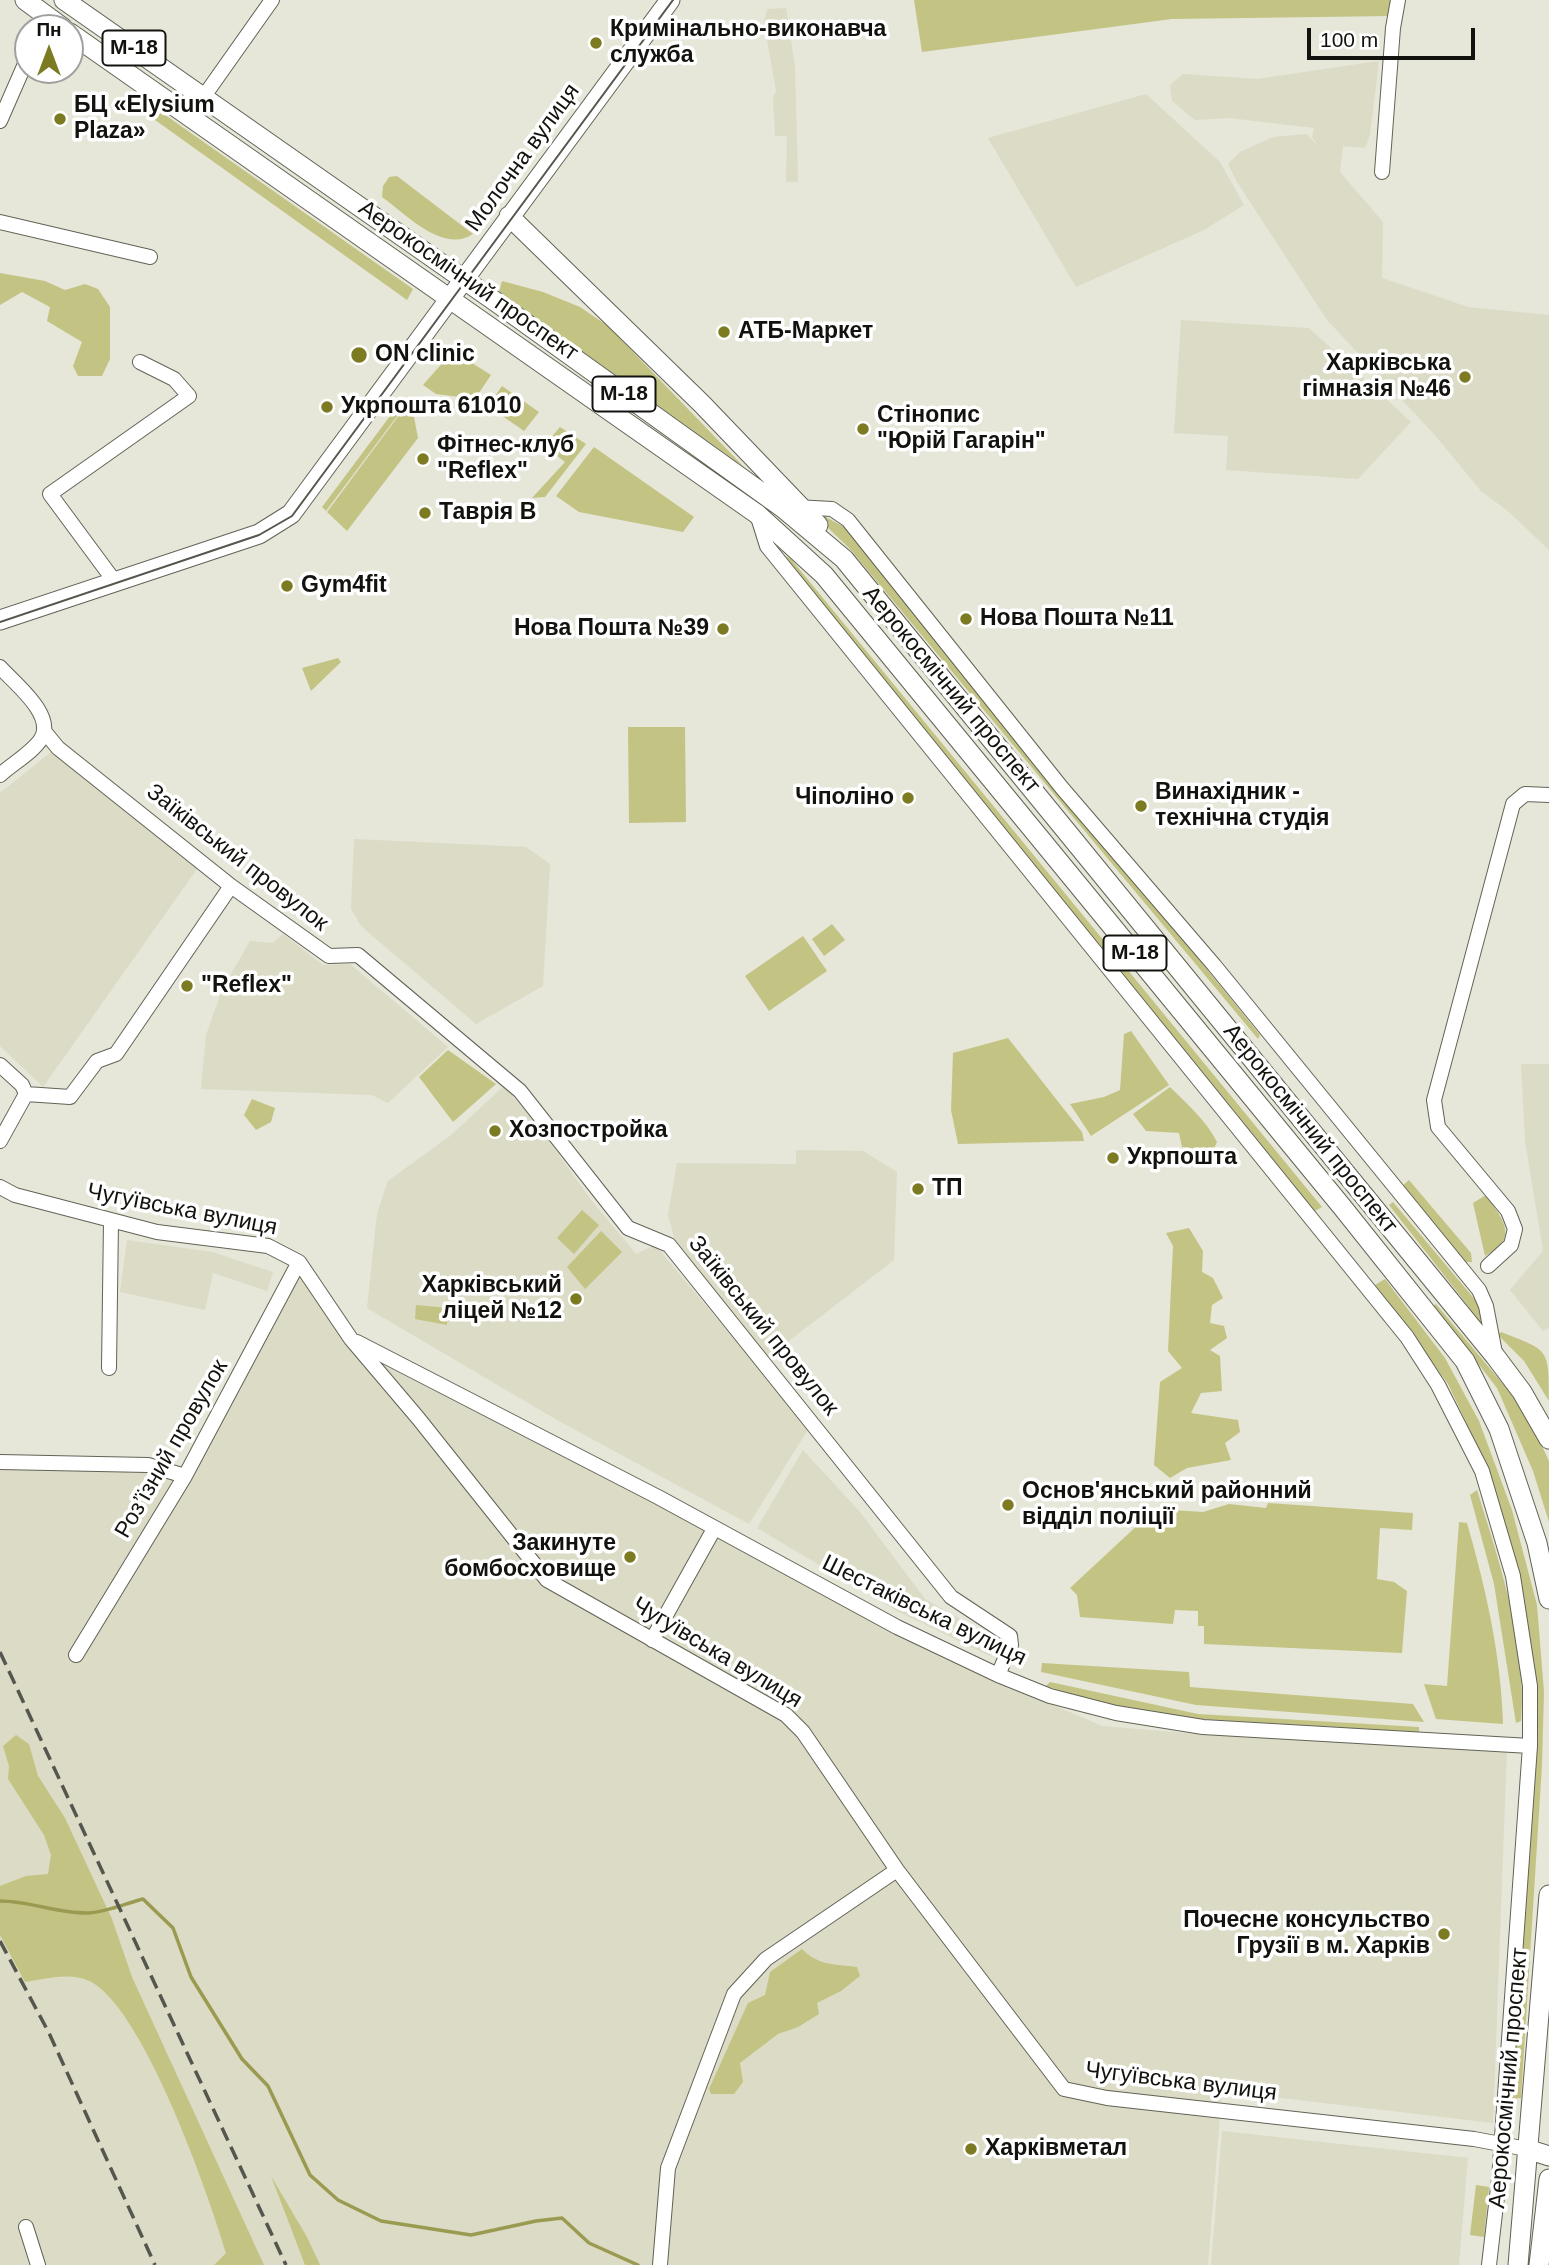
<!DOCTYPE html>
<meta charset="utf-8">
<style>
body{margin:0}
#map{position:relative;width:1549px;height:2265px;overflow:hidden;background:#e6e6d9;font-family:Arial,sans-serif}
canvas{display:block}
.north{position:absolute;left:14px;top:14px;width:70px;height:70px;box-sizing:border-box;background:#fff;border:2px solid #a0a19f;border-radius:50%;rotate:0deg;font-size:19px;font-weight:700;line-height:28px;text-align:center;color:#12130e}
.north::after{content:'';display:block;margin:auto;width:24px;height:32px;background:#7c7b22;clip-path:polygon(50% 0,100% 100%,50% 72%,0 100%)}
.scale{position:absolute;left:1307px;top:28px;width:168px;height:32px;box-sizing:border-box;border:4px solid #12130e;border-top:0;padding-left:9px;font-size:21px;line-height:24px;white-space:nowrap;color:#12130e;-webkit-text-stroke:5px #fff;paint-order:stroke}
</style>
<div id="map">
<canvas width="1549" height="2265"></canvas>
<div class="north">Пн</div>
<div class="scale">100 m</div>
</div>
<script>
const ctx = document.querySelector('canvas').getContext('2d');
ctx.lineJoin = 'round';
function paint(path, color) {
  ctx.fillStyle = color;
  ctx.fill(path, 'evenodd');
}
function strokePath(path, color, width, dash) {
  ctx.strokeStyle = color;
  ctx.lineWidth = width;
  ctx.lineCap = dash ? 'butt' : 'round';
  ctx.setLineDash(dash || []);
  ctx.stroke(path);
}
function write(font, color, halo, rows, align = 'center') {
  ctx.font = font + ' Arial,sans-serif';
  ctx.lineWidth = 7;
  ctx.setLineDash([]);
  ctx.textBaseline = 'middle';
  ctx.strokeStyle = halo;
  ctx.fillStyle = color;
  for (const [text, x, y, turn = 0] of rows) {
    ctx.save();
    ctx.translate(x, y);
    ctx.rotate((+turn || 0) * Math.PI / 180);
    ctx.textAlign = isNaN(turn) ? turn : align;
    if (halo) ctx.strokeText(text, 0, 0);
    ctx.fillText(text, 0, 0);
    ctx.restore();
  }
}
paint(new Path2D(`
 M786,8L795,67L798,182H786L787,136H775L773,97L776,91L764,22L767,9Z
 M1379,61L1370,135L1365,148L1343,146L1340,172L1383,222L1382,278L1468,307L1549,315V550L1509,512L1481,491L1434,434L1327,320L1237,182L1228,164L1240,152L1273,137L1307,134L1320,148L1312,137L1314,128L1229,118L1195,120L1172,101L1170,85L1183,74L1257,79Z
 M1146,94L1220,162L1244,205L1204,230L1076,287L988,138Z
 M1181,320L1309,328L1411,422L1358,479L1226,470L1228,436L1174,433Z
 M52,751L199,866L43,1087L0,1046V793Z
 M354,839L526,847L550,864L543,986L476,1024L361,926L351,909Z
 M283,934L323,965L350,964L448,1047L388,1103L372,1095L201,1089L206,1035L222,990L250,941L273,943Z
 M1521,1064H1549V1328L1543,1331L1510,1290L1543,1251L1525,1140Z
 M504,1086L537,1125L592,1201L636,1254L655,1245L809,1428L749,1524L557,1420L367,1308L377,1214L388,1181L450,1136Z
 M796,1150L863,1151L897,1172L894,1260L768,1357L675,1241L668,1214L677,1163L796,1164Z
 M127,1240L212,1252L273,1272L267,1291L213,1273L205,1310L120,1292Z
 M299,1272L349,1348L652,1501L962,1666L1102,1726L1197,1734L1507,1748L1493,2123L1222,2091L1208,2265H0V1465L128,1464L185,1476Z
 M803,1450L860,1512L925,1599L997,1640L990,1656L897,1611L757,1528Z
 M1222,2131L1468,2158L1459,2265H1211Z`), '#dbdbc6');
paint(new Path2D(`
 M914,0H1393L1391,16L1172,19L922,52Z
 M161,112L413,289L407,300L155,120Z
 M397,176L473,234C443,254 406,214 382,197L383,186L389,177Z
 M0,273L45,281L65,290L85,284L98,289L110,307V359L102,376H78L73,366L82,342L47,321L50,307L22,292L0,305Z
 M502,281L543,292L580,307L608,326L744,467L499,292Z
 M453,351L491,375L475,399L436,394L423,385Z
 M502,386L539,412L524,431L488,406Z
 M396,408L401,411L326,511L322,507Z
 M402,411L414,417L418,438L347,531L327,512Z
 M560,427L586,444L545,497L532,498L565,462L544,446Z
 M594,447L694,517L683,532L579,512L556,496Z
 M822,515L846,528L902,592L1260,1035L1258,1039L849,548L819,519Z
 M781,554L791,559L1322,1207L1313,1212Z
 M338,658L341,662L311,691L302,668Z
 M628,727H685L686,822L629,823Z
 M832,924L845,940L824,956L812,939Z
 M803,936L827,971L769,1011L745,976Z
 M1131,1031L1169,1085L1091,1136L1070,1104L1104,1097L1120,1090L1124,1034Z
 M1008,1038L1082,1132L1084,1141L958,1144L951,1110L953,1053Z
 M448,1050L496,1084L453,1122L419,1077Z
 M1170,1087C1187,1104 1206,1120 1217,1142L1213,1151L1182,1147L1179,1133L1146,1131L1133,1114Z
 M252,1099L275,1108L271,1122L256,1130L244,1115Z
 M1409,1180L1471,1253L1472,1262H1465L1401,1187Z
 M1486,1195C1503,1220 1520,1238 1485,1256L1473,1203Z
 M1393,1202L1477,1302L1483,1325L1389,1205Z
 M582,1210L599,1225L574,1254L557,1238Z
 M1189,1228L1203,1251L1202,1272L1213,1278L1223,1298L1212,1305L1210,1323L1224,1326L1227,1338L1210,1350L1220,1356L1222,1391L1201,1393L1191,1413L1238,1420L1240,1432L1225,1443L1231,1460L1187,1468L1170,1478L1154,1465L1160,1382L1182,1368L1168,1351L1173,1246L1166,1233Z
 M601,1231L622,1252L585,1289L567,1267Z
 M1385,1279L1445,1358L1479,1421L1512,1510L1537,1605L1544,1692L1542,1765L1521,2098L1509,2099L1534,1686L1483,1458L1448,1384L1375,1285Z
 M1436,1304L1513,1396L1543,1448L1549,1461V1522L1533,1471L1497,1388L1433,1306Z
 M416,1305L448,1308L447,1325L415,1319Z
 M1501,1332C1549,1351 1549,1347 1549,1401L1524,1361L1498,1335Z
 M1477,1490C1499,1561 1528,1646 1521,1721L1516,1723L1494,1584L1470,1495Z
 M1268,1503L1413,1513L1412,1530L1380,1528L1377,1579L1394,1582L1407,1591L1402,1653L1204,1644V1626H1198V1611L1175,1610L1173,1624L1080,1617L1077,1595L1070,1588L1155,1509L1203,1512L1229,1504L1266,1508Z
 M1459,1522L1467,1523C1486,1589 1501,1655 1503,1724L1436,1719L1424,1684L1447,1686Z
 M1042,1663L1189,1672L1190,1687L1413,1704L1424,1722L1196,1705L1041,1672Z
 M1050,1682L1198,1714L1419,1727V1732L1200,1719L1105,1705L1046,1686Z
 M16,1735L29,1744L38,1776L65,1818L112,1919L132,1977L264,2265H214L226,2253C208,2192 145,2014 93,1983C72,1971 47,1979 25,1982L0,1935V1886L26,1876L48,1874L51,1855L44,1835L8,1779L9,1766L3,1746Z
 M802,1949C818,1966 836,1964 857,1967L860,1976L841,1991L817,2003L819,2014L798,2027L778,2034L740,2063L743,2082L734,2094H711L709,2089L748,2003L765,1995L770,1972Z
 M271,2176L307,2237L320,2265H305Z
 M1476,2185L1489,2187L1484,2237L1470,2235Z`), '#c3c484');
strokePath(new Path2D(`
 M0,1901C30,1901 59,1914 89,1913C107,1912 127,1903 143,1899L173,1928L191,1977L242,2059L268,2086L310,2175L338,2200L381,2221L471,2235L536,2221L562,2218L589,2243L638,2265`), '#9a9b51', 3.5);
const minor = new Path2D(`
 M190,116L272,0
 M0,121L28,57
 M1382,172L1393,28L1398,0
 M0,222L150,257
 M795,507L832,509L848,520L1062,788L1214,965L1479,1290L1486,1306L1495,1353
 M757,514L767,546L1407,1337L1438,1385L1482,1471L1513,1576L1530,1686V1746L1499,2179L1489,2265
 M115,582L50,494L189,396L174,379L140,362
 M0,667C14,683 56,715 41,739C33,752 12,764 0,775
 M44,731L58,748L231,886L329,956L358,955L520,1091L628,1228L669,1245L951,1597L1010,1636L1011,1645L998,1675
 M0,1065L22,1085L26,1094L0,1141
 M26,1094L70,1097L97,1061L116,1054L231,886
 M0,1187L15,1195L157,1232L268,1246L299,1262L351,1339L418,1418L547,1580L786,1715L803,1732L897,1870L1064,2089L1107,2098L1474,2139L1527,2149
 M1488,1266L1511,1245L1515,1229L1508,1211L1438,1127L1434,1100L1513,804L1525,794L1549,795
 M357,1342L658,1497L897,1627L998,1675L1050,1696L1116,1713L1203,1727L1530,1746
 M109,1368L111,1221
 M0,1462L148,1465L185,1476
 M652,1640L714,1529
 M76,1655L185,1476L299,1262
 M26,2227L38,2265
 M660,2265L668,2168L734,1994L766,1959L897,1870`);
const major = new Path2D(`
 M25,0L63,28
 M64,0L496,302L783,508L844,559L1495,1356L1522,1392L1549,1439
 M70,33L757,514L824,575L1343,1208L1465,1361L1499,1429L1537,1543L1549,1599
 M509,216L702,404L818,525
 M0,620L259,534L291,514L670,0
 M1527,2149L1549,2156
 M1518,2265L1549,1895
 M1539,2265L1549,2179`);
strokePath(minor, '#626256', 16);
strokePath(major, '#626256', 21);
strokePath(minor, '#fff', 14);
strokePath(major, '#fff', 19);
strokePath(new Path2D(`
 M0,622L259,535L292,516L673,0`), '#55564e', 2);
strokePath(new Path2D(`
 M0,1652L286,2265
 M0,1941L49,2033L155,2265`), '#55564e', 3.5, [14, 7]);
for (const [x, y, r, color] of [
 [596,43,7,"#7c7b22"],
 [60,119,7,"#7c7b22"],
 [724,332,7,"#7c7b22"],
 [359,355,9,"#7c7b22"],
 [1465,377,7,"#7c7b22"],
 [327,407,7,"#7c7b22"],
 [863,429,7,"#7c7b22"],
 [423,459,7,"#7c7b22"],
 [425,513,7,"#7c7b22"],
 [287,586,7,"#7c7b22"],
 [966,619,7,"#7c7b22"],
 [723,629,7,"#7c7b22"],
 [908,798,7,"#7c7b22"],
 [1141,806,7,"#7c7b22"],
 [187,986,7,"#7c7b22"],
 [495,1131,7,"#7c7b22"],
 [1113,1158,7,"#7c7b22"],
 [918,1189,7,"#7c7b22"],
 [576,1299,7,"#7c7b22"],
 [1008,1505,7,"#7c7b22"],
 [630,1557,7,"#7c7b22"],
 [1444,1934,7,"#7c7b22"],
 [971,2149,7,"#7c7b22"]
]) {
  const dot = new Path2D();
  dot.arc(x, y, r, 0, 2 * Math.PI);
  ctx.fillStyle = color;
  ctx.fill(dot);
  strokePath(dot, '#fff', 2.5);
}
for (const [x, y, w] of [
 [134,48,63],
 [624,394,63],
 [1135,953,63]
]) {
  const box = new Path2D();
  box.roundRect(x - w / 2, y - 17.5, w, 35, 5);
  ctx.fillStyle = '#fff';
  ctx.fill(box);
  strokePath(box, '#12130e', 2);
}
write('bold 21px', '#12130e', null, [
 ["М-18",134,48],
 ["М-18",624,394],
 ["М-18",1135,953]
]);
write('bold 23px', '#12130e', '#fff', [
 ["Кримінально-виконавча",610,30],
 ["служба",610,56],
 ["БЦ «Elysium",74,106],
 ["Plaza»",74,132],
 ["АТБ-Маркет",738,332],
 ["ON clinic",375,355],
 ["Харківська",1451,364,"right"],
 ["гімназія №46",1451,390,"right"],
 ["Укрпошта 61010",341,407],
 ["Стінопис",877,416],
 ["\"Юрій Гагарін\"",877,442],
 ["Фітнес-клуб",437,446],
 ["\"Reflex\"",437,472],
 ["Таврія В",439,513],
 ["Gym4fit",301,586],
 ["Нова Пошта №11",980,619],
 ["Нова Пошта №39",709,629,"right"],
 ["Винахідник -",1155,793],
 ["технічна студія",1155,819],
 ["Чіполіно",894,798,"right"],
 ["\"Reflex\"",201,986],
 ["Хозпостройка",509,1131],
 ["Укрпошта",1127,1158],
 ["ТП",932,1189],
 ["Харківський",562,1286,"right"],
 ["ліцей №12",562,1312,"right"],
 ["Основ'янський районний",1022,1492],
 ["відділ поліції",1022,1518],
 ["Закинуте",616,1544,"right"],
 ["бомбосховище",616,1570,"right"],
 ["Почесне консульство",1430,1921,"right"],
 ["Грузії в м. Харків",1430,1947,"right"],
 ["Харківметал",985,2149]
], 'left');
write('23px', '#12130e', '#fff', [
 ["Молочна вулиця",523,158,-54],
 ["Аерокосмічний проспект",468,281,35],
 ["Аерокосмічний проспект",951,690,50],
 ["Заїківський провулок",237,858,38],
 ["Аерокосмічний проспект",1310,1129,51],
 ["Чугуївська вулиця",182,1210,11],
 ["Заїківський провулок",763,1326,51],
 ["Роз’їзний провулок",172,1449,-60],
 ["Шестаківська вулиця",924,1611,26],
 ["Чугуївська вулиця",717,1653,31],
 ["Аерокосмічний проспект",1509,2078,-85],
 ["Чугуївська вулиця",1181,2082,7]
]);
</script>
